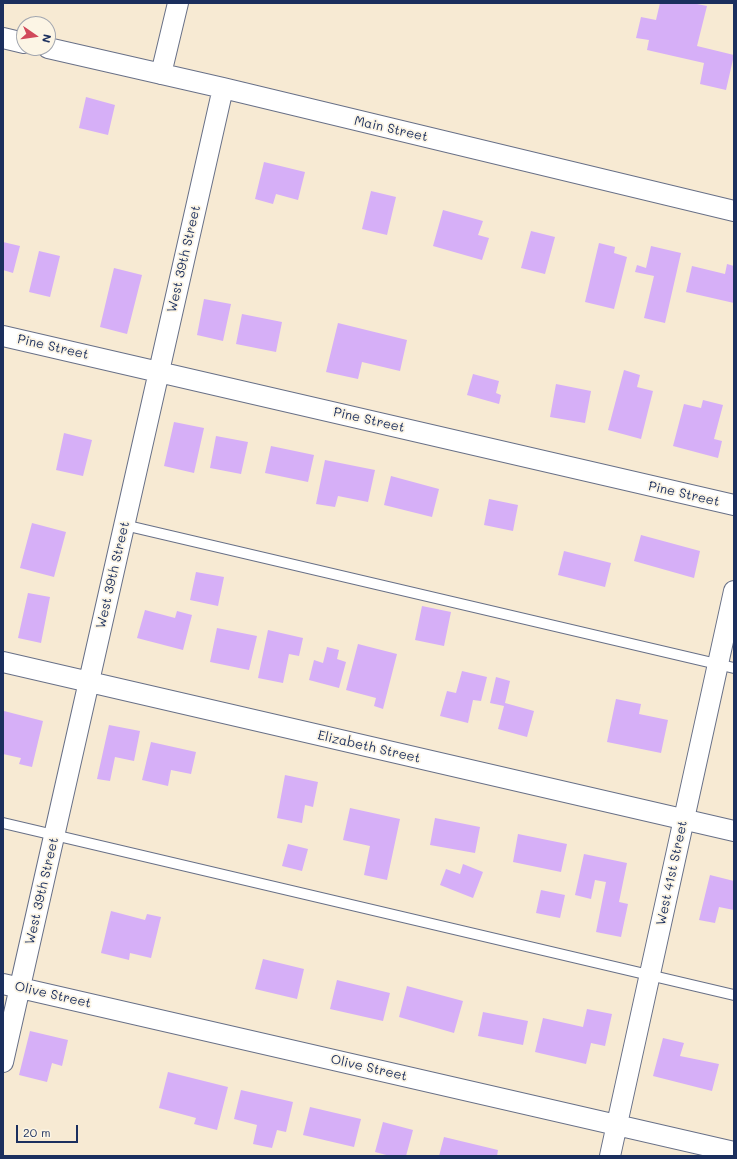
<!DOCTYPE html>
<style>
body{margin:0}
#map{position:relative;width:737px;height:1159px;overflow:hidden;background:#f7ead3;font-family:Mali,sans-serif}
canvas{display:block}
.frame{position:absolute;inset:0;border:4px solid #1b2f5e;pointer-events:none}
.north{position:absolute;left:16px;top:16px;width:40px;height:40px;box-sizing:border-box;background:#fcf5e5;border:1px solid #a2a6af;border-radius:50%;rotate:103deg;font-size:11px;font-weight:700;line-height:16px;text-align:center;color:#1b2f5e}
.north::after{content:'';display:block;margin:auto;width:14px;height:18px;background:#d1495b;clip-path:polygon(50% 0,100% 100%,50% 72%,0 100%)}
.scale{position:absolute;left:16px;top:1125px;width:62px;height:18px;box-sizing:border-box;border:2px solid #1b2f5e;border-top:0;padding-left:5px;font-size:12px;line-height:14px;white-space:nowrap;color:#1b2f5e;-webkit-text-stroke:3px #fcf5e5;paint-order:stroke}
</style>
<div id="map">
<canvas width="737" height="1159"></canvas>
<div class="frame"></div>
<div class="north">N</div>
<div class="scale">20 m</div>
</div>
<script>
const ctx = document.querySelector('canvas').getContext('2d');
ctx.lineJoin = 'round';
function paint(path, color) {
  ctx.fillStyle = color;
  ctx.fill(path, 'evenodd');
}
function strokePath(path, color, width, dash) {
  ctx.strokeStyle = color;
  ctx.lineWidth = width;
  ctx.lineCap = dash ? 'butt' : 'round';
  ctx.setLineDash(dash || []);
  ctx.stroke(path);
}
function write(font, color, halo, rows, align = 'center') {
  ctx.font = font + ' Mali,sans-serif';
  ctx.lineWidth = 3.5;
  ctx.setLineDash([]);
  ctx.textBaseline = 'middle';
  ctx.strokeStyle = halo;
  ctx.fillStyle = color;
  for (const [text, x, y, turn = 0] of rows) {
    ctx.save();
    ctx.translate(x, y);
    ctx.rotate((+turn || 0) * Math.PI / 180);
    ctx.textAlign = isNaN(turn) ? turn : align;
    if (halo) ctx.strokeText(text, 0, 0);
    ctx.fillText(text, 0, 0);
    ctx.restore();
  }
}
paint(new Path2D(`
 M660,3H692L707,6L697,46L734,55L726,90L700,84L704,63L647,50L649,40L636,38L641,17L656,20Z
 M86,97L115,105L108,135L79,128Z
 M264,162L305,172L298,200L276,194L273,204L255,199Z
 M371,191L396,197L387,235L362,229Z
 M443,210L483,221L478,235L489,238L482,260L433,246Z
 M531,231L555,237L545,274L521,268Z
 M3,242L20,246L13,273L3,270Z
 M599,243L615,247L614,253L627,257L614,309L585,302Z
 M651,246L681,253L665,323L644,318L654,276L635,272L637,265L646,268Z
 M39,251L60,256L50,297L29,292Z
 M727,264L734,266V303L686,292L692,266L725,274Z
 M114,268L142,275L127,334L100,327Z
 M204,299L231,304L223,341L197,335Z
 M242,314L282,322L276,352L236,344Z
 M338,323L407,340L400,371L362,362L358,379L326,372Z
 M624,370L640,375L637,387L653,391L641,439L608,430Z
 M473,374L499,381L496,393L501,395L499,404L467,395Z
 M556,384L591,391L585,423L550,417Z
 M703,400L723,405L714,439L722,441L718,458L673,446L684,404L701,408Z
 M174,422L204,428L194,473L164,466Z
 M64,433L92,440L83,476L56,470Z
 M216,436L248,442L241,474L210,468Z
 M271,446L314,455L308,482L265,473Z
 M325,460L375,470L368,502L338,496L335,507L316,504Z
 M391,476L439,489L432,517L384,505Z
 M489,499L518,505L513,531L484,525Z
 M32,523L66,532L54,577L20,568Z
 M641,535L700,551L694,578L634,561Z
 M564,551L611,563L605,587L558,575Z
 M196,572L224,577L218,606L190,600Z
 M28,593L50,597L41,643L18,638Z
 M422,606L451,612L444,646L415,640Z
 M145,610L175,618L177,611L192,615L183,650L137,638Z
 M217,628L257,636L249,670L210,662Z
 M268,630L303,638L299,656L289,654L283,683L258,678Z
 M358,644L397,654L383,709L374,706L376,698L346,690Z
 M327,647L339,650L337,659L346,662L339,688L309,680L314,660L323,663Z
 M462,671L487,677L481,701L473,700L468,723L440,716L447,691L456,693Z
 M496,677L510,681L505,703L534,711L527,737L498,729L504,706L490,703Z
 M616,699L641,704L639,714L668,720L661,753L607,742Z
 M4,711L43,721L32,767L19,764L21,758L3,754V717Z
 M109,725L140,731L134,761L115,757L110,781L97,779Z
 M151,742L196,752L191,774L171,770L168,786L142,780Z
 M285,775L318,782L313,807L305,805L302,823L277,818Z
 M350,808L400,819L387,880L364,875L370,846L343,840Z
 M435,818L480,827L475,853L430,845Z
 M518,834L567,844L561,872L513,862Z
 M288,844L308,849L302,871L282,866Z
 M584,854L627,863L619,902L628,904L621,937L596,932L606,882L595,880L591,899L575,895Z
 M463,864L483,872L473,898L440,885L446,869L460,874Z
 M710,875L734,881V910L719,907L715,923L699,920Z
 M541,890L565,895L560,918L536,913Z
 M111,911L145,920L147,914L161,917L151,958L130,953L129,960L101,953Z
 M263,959L304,969L297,999L255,989Z
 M337,980L390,993L383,1021L330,1009Z
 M407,986L463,1001L454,1033L399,1017Z
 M587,1009L612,1014L605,1046L591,1043L586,1064L535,1052L543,1018L583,1027Z
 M483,1012L528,1021L523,1045L478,1036Z
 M30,1031L68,1040L62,1066L52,1063L47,1082L19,1075Z
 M663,1038L684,1043L680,1056L719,1064L712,1091L653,1076Z
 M168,1072L228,1087L217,1130L194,1124L196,1118L159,1108Z
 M241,1090L293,1102L286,1132L277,1130L272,1148L253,1144L257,1125L234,1119Z
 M310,1107L361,1119L354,1147L303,1135Z
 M383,1122L413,1130L406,1156H390L375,1152Z
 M444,1137L498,1150L497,1156H439Z`), '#d6aff7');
const service = new Path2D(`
 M124,525L734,668
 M3,823L734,995`);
const minor = new Path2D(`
 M3,38L24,43
 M48,48L223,88L734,211
 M161,74L178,3
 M3,336L734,505
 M3,662L734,831
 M3,984L734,1152
 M3,1062L223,88
 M610,1156L734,591`);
strokePath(service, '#687087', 12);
strokePath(minor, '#687087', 22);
strokePath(service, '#fff', 10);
strokePath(minor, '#fff', 20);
write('13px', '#1b2f5e', '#fcf5e5', [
 ["Main Street",391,129,13],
 ["West 39th Street",184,259,-77],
 ["Pine Street",53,347,13],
 ["Pine Street",369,420,13],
 ["Pine Street",684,494,13],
 ["West 39th Street",113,575,-77],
 ["Elizabeth Street",369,747,13],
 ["West 41st Street",672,873,-78],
 ["West 39th Street",42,891,-77],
 ["Olive Street",53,995,13],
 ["Olive Street",369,1068,13]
]);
</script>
